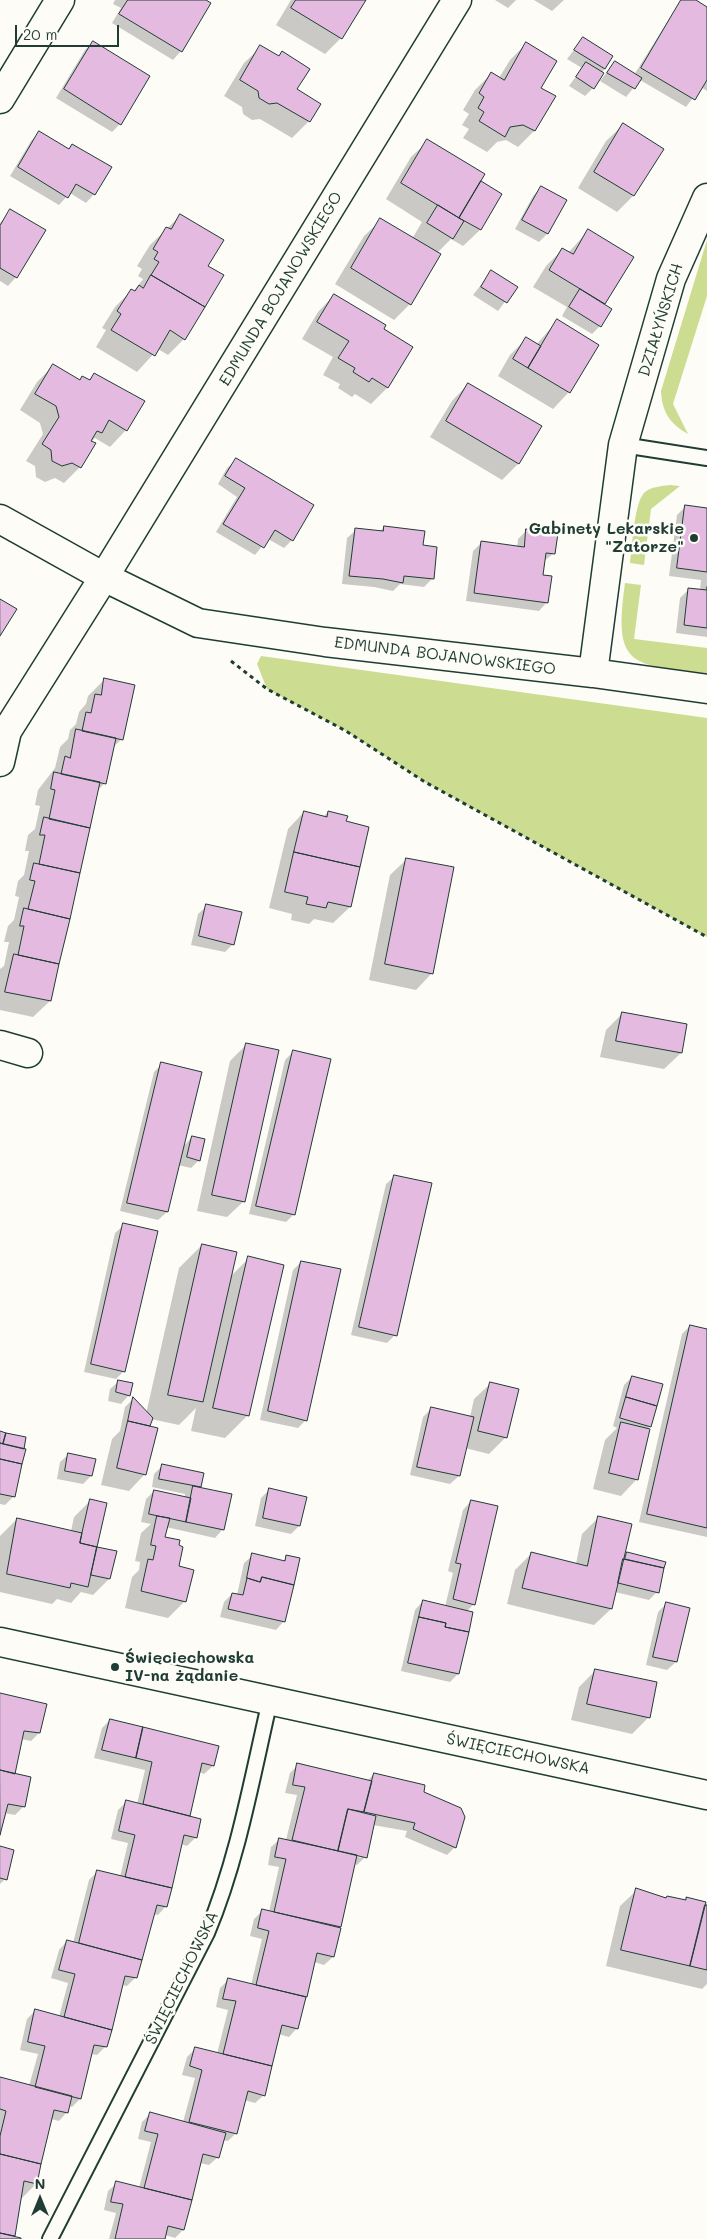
<!DOCTYPE html>
<meta charset="utf-8">
<style>
body{margin:0}
#map{position:relative;width:707px;height:2239px;overflow:hidden;background:#fdfcf7;font-family:Mali,sans-serif}
canvas{display:block}
.north{position:absolute;left:15px;top:2174px;width:50px;height:50px;-webkit-text-stroke:4px #fdfcf7;paint-order:stroke;rotate:0deg;font-size:14px;font-weight:700;line-height:20px;text-align:center;color:#1f3d34}
.north::after{content:'';display:block;margin:auto;width:18px;height:22px;background:#1f3d34;clip-path:polygon(50% 0,100% 100%,50% 72%,0 100%)}
.scale{position:absolute;left:15px;top:25px;width:104px;height:22px;box-sizing:border-box;border:2px solid #1f3d34;border-top:0;padding-left:6px;font-size:15px;line-height:18px;white-space:nowrap;color:#1f3d34;-webkit-text-stroke:4px #fdfcf7;paint-order:stroke}
</style>
<div id="map">
<canvas width="707" height="2239"></canvas>
<div class="north">N</div>
<div class="scale">20 m</div>
</div>
<script>
const ctx = document.querySelector('canvas').getContext('2d');
ctx.lineJoin = 'round';
function paint(path, color) {
  ctx.fillStyle = color;
  ctx.fill(path, 'evenodd');
}
function strokePath(path, color, width, dash) {
  ctx.strokeStyle = color;
  ctx.lineWidth = width;
  ctx.lineCap = dash ? 'butt' : 'round';
  ctx.setLineDash(dash || []);
  ctx.stroke(path);
}
function write(font, color, halo, rows, align = 'center') {
  ctx.font = font + ' Mali,sans-serif';
  ctx.lineWidth = 5;
  ctx.setLineDash([]);
  ctx.textBaseline = 'middle';
  ctx.strokeStyle = halo;
  ctx.fillStyle = color;
  for (const [text, x, y, turn = 0] of rows) {
    ctx.save();
    ctx.translate(x, y);
    ctx.rotate((+turn || 0) * Math.PI / 180);
    ctx.textAlign = isNaN(turn) ? turn : align;
    if (halo) ctx.strokeText(text, 0, 0);
    ctx.fillText(text, 0, 0);
    ctx.restore();
  }
}
paint(new Path2D(`
 M707,240V296L673,404L688,434C670,424 662,412 661,391Z
 M670,485L680,486L651,509L644,565L630,563C632,548 634,504 644,493C650,487 661,486 670,485Z
 M625,583L641,585L634,639L707,648V674C631,664 613,668 625,583Z
 M261,656L707,718V937L425,782L346,731L267,689L257,664Z`), '#ccdc90');
paint(new Path2D(`
 M115,0H204L181,51L173,60L112,23L121,8L113,4Z
 M291,0H364L341,38L325,54L276,25Z
 M495,0H516L508,8Z
 M534,0H564L552,11Z
 M681,0H694L707,8V91L701,87L686,107L640,80L626,97L600,81L615,62L634,75Z
 M583,38L612,56L593,88L585,96L569,86L582,68L567,59Z
 M93,42L120,124L112,132L56,98L85,50Z
 M527,43L539,88L554,97L534,131L518,147L506,140L497,142L487,152L463,138L469,129L462,125L469,114L463,110L475,90L491,74L499,78L510,60Z
 M261,47L295,90L319,104L309,121L292,138L260,119L252,120L243,114L242,107L224,96L244,63Z
 M623,125L633,196L617,212L578,188L606,141Z
 M39,133L68,150L73,145L94,194L86,203L70,193L59,205L10,176L31,141Z
 M428,141L479,181L501,195L480,230L463,246L451,239L437,253L410,304L394,320L335,284L364,236L381,220L412,239L422,222L386,199L411,157Z
 M541,188L565,201L547,234L539,242L515,229L533,196Z
 M11,211L16,277L8,286L0,281V223Z
 M181,215L207,266L184,339L168,355L158,349L137,372L96,347L106,330L102,328L115,307L131,291L133,292L143,279L138,276L142,269L137,266L150,245Z
 M588,231L604,303L600,326L592,334L562,316L567,307L533,287L546,266L563,249L568,253Z
 M491,272L516,287L498,311L473,295Z
 M334,295L411,347L387,388L371,404L355,394L352,397L338,388L340,384L323,375L333,357L302,339L318,312Z
 M557,321L569,392L553,409L498,376L510,355L526,339L536,345Z
 M53,366L79,381H88L94,374L126,430L110,447L95,438L91,442L80,467L64,483L55,478L45,482L36,477L35,466L26,461L43,434L40,423L20,410L37,382Z
 M468,384L540,427L518,464L502,480L430,437L452,401Z
 M236,460L292,540L284,548L268,539L255,555L216,532L237,497L218,484L227,468Z
 M685,507L707,509V637L676,633L680,598L689,589L700,590L701,580L669,576L677,515Z
 M384,527L422,547L432,579L424,587L400,584L393,591L374,587L342,584L347,538L356,530L379,532Z
 M526,531L554,553L543,562L541,576L547,602L539,611L466,601L473,551L481,543L517,548L518,539Z
 M105,679L122,739L112,748L105,783L97,791L50,1001L33,1017L0,1010V969L4,966L9,942H4L8,926L14,920L19,897L15,896L18,881L24,875L29,851H25L28,835L35,829L40,806L35,805L38,790L55,768L60,747L68,739L70,730L76,724L79,712L86,704L88,696Z
 M304,812L323,817L328,812L345,822L350,907L333,923L314,919L309,924L291,920L292,914L269,908L288,829Z
 M407,859L432,973L416,990L369,980L390,875Z
 M207,906L233,944L225,952L191,945L198,914Z
 M622,1014L681,1053L664,1069L600,1057L606,1030Z
 M247,1044L244,1201L227,1217L197,1211L230,1061Z
 M293,1052L294,1214L286,1222L249,1214L285,1060Z
 M162,1064L183,1147L192,1137L199,1160L191,1168L178,1165L167,1212L158,1220L120,1211L154,1072Z
 M395,1176V1335L387,1343L351,1335L386,1184Z
 M124,1225V1371L116,1379L84,1372L115,1233Z
 M202,1245L231,1276L249,1258L248,1415L225,1438L191,1431L196,1408L179,1425L151,1419L148,1427L145,1474L129,1491L101,1485L112,1439L120,1431L125,1407L133,1399L146,1414L179,1268Z
 M301,1262L306,1420L298,1428L260,1420L293,1270Z
 M690,1326L707,1330V1537L639,1522L682,1334Z
 M632,1377L650,1426L647,1429L637,1479L621,1496L593,1489L605,1440L617,1428L613,1426L624,1385Z
 M119,1381L129,1395L121,1404L108,1401L110,1389Z
 M491,1383L506,1437L489,1454L465,1448L459,1476L450,1484L410,1475L423,1417L431,1409L470,1417L474,1399Z
 M0,1433L14,1496L5,1505L0,1504Z
 M69,1454L91,1476L83,1484L57,1479L60,1462Z
 M162,1466L202,1474L200,1488L223,1529L215,1538L166,1527L164,1538L177,1567L185,1601L168,1618L125,1608L132,1577L139,1570L140,1562L135,1561L141,1533L151,1524L141,1522L146,1499L154,1491L185,1498V1494L152,1487L154,1474Z
 M269,1490L305,1498L299,1526L291,1534L255,1526L261,1498Z
 M91,1500L96,1548L115,1552L109,1579L93,1595L81,1592L71,1603L57,1599L52,1604L0,1592V1536L17,1519L71,1531L74,1517Z
 M471,1501L474,1604L466,1612L458,1674L450,1682L401,1671L415,1610L423,1601L445,1607L453,1573L448,1571L463,1510Z
 M599,1517L622,1559L628,1554L664,1562L657,1592L649,1600L615,1592L611,1609L594,1625L507,1604L515,1570L531,1554L576,1564L582,1534Z
 M253,1555L282,1562L287,1557L284,1621L276,1630L220,1617L224,1602L232,1594L237,1595L244,1563Z
 M666,1604L676,1662L667,1670L646,1665L658,1612Z
 M596,1670L649,1717L632,1734L571,1720L579,1687Z
 M0,1694L39,1733L31,1741L21,1739L14,1775L24,1806L15,1815L4,1813L0,1830Z
 M110,1720L213,1766L204,1774L199,1772L188,1817L196,1837L187,1846L181,1844L166,1906L158,1915L153,1914L135,1978L127,1986L121,1985L105,2047L97,2055L91,2054L80,2099L72,2107L69,2106L67,2112L59,2121L51,2119L36,2184L20,2200L13,2238L19,2239H0V2079L29,2086L38,2054L20,2050L27,2019L35,2011L59,2017L68,1983L51,1978L59,1950L67,1941L73,1943L89,1880L97,1872L120,1877L128,1843L111,1839L118,1810L126,1802L137,1804L145,1770L94,1758L102,1728Z
 M298,1765L367,1781L374,1774L422,1793L455,1847L447,1855L405,1837L407,1831L373,1825L365,1857L357,1865L354,1864L333,1957L324,1965L314,1962L297,2028L289,2037L278,2034L264,2095L255,2103L244,2100L236,2133L228,2141L222,2140L218,2157L209,2165L200,2163L183,2230L175,2238L165,2235L164,2239H109L116,2213L104,2210L108,2191L117,2183L139,2188L151,2142L138,2139L142,2122L151,2113L183,2122L195,2078L182,2075L187,2057L195,2049L217,2054L228,2010L216,2007L220,1988L228,1980L251,1985L262,1939L250,1936L254,1919L263,1910L269,1912L279,1867L268,1865L271,1847L280,1839L286,1840L297,1795L285,1793L290,1773ZM351,1855H361V1858Z
 M0,1848L5,1879L0,1884Z
 M637,1890L666,1899L684,1901L687,1899L707,1907V1984L702,1989L606,1966L620,1906Z`), '#0003');
const building = new Path2D(`
 M128,0H206L211,3L182,52L119,14Z
 M296,0H366L342,39L291,8Z
 M681,0H696L707,7V80L695,100L641,68Z
 M583,37L613,56L605,69L574,50Z
 M93,41L150,76L121,125L64,89Z
 M526,42L557,61L541,88L556,96L535,131L523,125L510,127L505,137L479,121L484,112L478,108L484,97L479,93L491,72L504,80Z
 M260,45L279,56L282,51L310,69L297,89L321,104L310,122L277,103L269,104L259,98L258,91L240,80Z
 M615,61L642,78L635,89L607,73Z
 M586,62L604,73L594,89L576,77Z
 M623,123L664,149L634,196L594,172Z
 M39,131L69,149L72,144L112,167L95,195L76,184L68,198L18,167Z
 M427,139L485,174L459,218L401,183Z
 M481,181L502,194L481,230L459,218Z
 M541,186L567,200L548,234L522,220Z
 M438,205L464,221L453,239L427,223Z
 M10,209L46,230L17,278L0,268V226Z
 M180,214L224,240L208,266L224,275L205,307L151,275L159,262L154,259L158,252L153,249L166,227L171,229Z
 M380,218L441,254L411,305L351,268Z
 M588,229L634,257L605,304L549,270L562,248L573,254Z
 M491,270L518,287L507,303L481,287Z
 M151,275L205,307L185,340L170,330L155,356L111,330L121,314L117,311L131,289L135,291L139,285L143,288Z
 M580,289L612,309L601,327L569,307Z
 M334,294L386,325L384,329L413,347L388,388L372,378L369,382L353,372L355,368L338,358L349,341L317,322Z
 M557,319L599,345L570,393L528,368Z
 M526,337L541,346L528,368L513,359Z
 M53,364L80,380L82,376L90,380L94,373L145,401L127,431L109,420L102,433L97,431L91,441L96,443L81,468L72,463L62,466L52,461L51,450L42,444L59,417L56,406L35,394Z
 M468,383L542,426L519,464L446,421Z
 M236,458L314,505L293,541L275,530L264,548L223,524L245,488L225,476Z
 M685,505L707,508V572L677,568Z
 M384,526L425,531L423,545L437,547L434,579L404,576L403,583L383,579L349,576L355,528L383,531Z
 M526,529L558,533L555,554L546,553L543,575L552,576L548,603L474,593L481,541L524,547Z
 M707,587V628L684,625L688,588L707,590Z
 M0,599L17,609L0,636Z
 M104,678L135,685L123,740L82,731L86,712L91,713L95,694L101,695Z
 M76,729L116,738L106,784L61,774L65,756L70,758Z
 M54,772L100,782L90,828L49,819L55,790L51,789Z
 M304,811L327,817L328,811L348,816L346,821L369,827L360,867L294,852Z
 M44,817L90,828L80,873L39,864L45,835H40Z
 M294,852L360,867L351,907L328,902L326,908L306,904L308,897L285,892Z
 M406,858L454,867L433,974L385,964Z
 M34,863L80,873L70,919L28,909L35,881L30,880Z
 M206,904L242,912L234,945L199,936Z
 M24,908L70,919L59,964L18,955L24,926H20Z
 M14,954L59,964L51,1001L5,992Z
 M622,1012L687,1024L682,1053L616,1041Z
 M246,1043L279,1050L245,1202L212,1195Z
 M293,1050L331,1059L295,1215L256,1206Z
 M161,1062L202,1072L168,1212L127,1203Z
 M192,1136L205,1139L200,1161L187,1157Z
 M394,1175L432,1183L397,1336L359,1327Z
 M123,1223L158,1231L125,1372L91,1364Z
 M202,1244L237,1252L203,1402L168,1395Z
 M248,1256L284,1265L249,1416L213,1408Z
 M301,1261L341,1269L307,1421L268,1411Z
 M690,1325L707,1329V1528L647,1514Z
 M632,1376L663,1384L657,1406L626,1397Z
 M118,1380L133,1383L130,1396L116,1392Z
 M490,1382L519,1389L507,1438L478,1431Z
 M133,1397L153,1418L150,1426L128,1421Z
 M626,1397L657,1406L651,1427L620,1418Z
 M431,1407L474,1417L460,1476L417,1467Z
 M128,1421L158,1428L146,1475L117,1468Z
 M621,1422L650,1429L638,1480L609,1473Z
 M0,1431L6,1433L3,1444L0,1443Z
 M6,1433L26,1437L24,1449L3,1444Z
 M0,1443L26,1449L22,1464L0,1459Z
 M68,1453L96,1459L92,1476L65,1471Z
 M0,1459L22,1464L15,1497L0,1494Z
 M162,1464L204,1473L201,1487L159,1479Z
 M193,1486L232,1494L224,1530L186,1522Z
 M269,1488L307,1497L300,1526L263,1518Z
 M154,1490L191,1498L186,1522L149,1514Z
 M90,1499L107,1503L97,1547L80,1543Z
 M471,1500L498,1506L475,1605L453,1599L461,1564L456,1563Z
 M157,1516L170,1518L165,1537L180,1540L179,1545L183,1547L179,1566L194,1570L186,1602L141,1591L148,1559L153,1560L156,1546L151,1545Z
 M598,1516L632,1524L612,1609L522,1588L531,1552L587,1566Z
 M17,1518L82,1533L80,1543L97,1547L88,1587L71,1583L70,1588L7,1574Z
 M97,1547L117,1551L110,1579L91,1575Z
 M627,1552L666,1562L664,1568L625,1559Z
 M252,1553L285,1561L286,1555L300,1558L294,1585L262,1577L260,1582L247,1578Z
 M623,1559L664,1568L659,1593L618,1583Z
 M262,1577L294,1585L285,1622L228,1609L232,1593L243,1595L247,1578L260,1582Z
 M423,1600L473,1612L469,1632L445,1627L446,1623L419,1617Z
 M666,1602L690,1608L677,1662L653,1657Z
 M419,1617L446,1623L445,1627L469,1632L459,1674L408,1663Z
 M595,1669L657,1682L650,1718L587,1704Z
 M0,1693L47,1704L40,1733L24,1731L15,1774L0,1770Z
 M110,1719L143,1727L136,1758L102,1750Z
 M143,1727L219,1746L214,1766L202,1763L190,1816L143,1804L152,1762L136,1758Z
 M297,1763L372,1781L364,1812L348,1809L338,1851L292,1840L305,1787L293,1785Z
 M0,1770L31,1777L25,1807L8,1804L0,1835Z
 M374,1773L425,1785L424,1792L461,1808L465,1817L456,1848L413,1829L415,1823L364,1812Z
 M126,1800L201,1819L197,1838L184,1835L172,1888L125,1877L135,1835L119,1831Z
 M348,1809L376,1816L367,1858L338,1851Z
 M279,1838L357,1855L341,1927L274,1912L286,1859L275,1857Z
 M0,1846L14,1850L7,1880L0,1878Z
 M97,1870L172,1888L167,1907L157,1905L142,1960L79,1943Z
 M636,1888L666,1898L667,1896L686,1900V1897L706,1902L690,1966L621,1950Z
 M705,1905H707V1970L690,1966Z
 M262,1909L341,1928L334,1957L317,1953L307,1997L256,1985L269,1931L258,1928Z
 M67,1940L142,1960L137,1978L125,1976L112,2030L64,2017L75,1974L59,1970Z
 M228,1978L306,1997L298,2029L282,2025L272,2066L223,2054L236,2001L223,1999Z
 M35,2009L112,2030L107,2047L94,2045L81,2099L35,2087L45,2046L28,2042Z
 M195,2047L272,2066L265,2096L248,2091L237,2134L189,2122L202,2070L190,2066Z
 M0,2077L72,2096L68,2113L54,2110L41,2164L0,2154V2136L6,2111L0,2109Z
 M150,2112L226,2133L219,2158L203,2154L192,2200L144,2188L158,2134L145,2131Z
 M0,2154L41,2164L37,2184L24,2181L15,2236L0,2233Z
 M116,2181L192,2200L184,2230L168,2226L165,2239H115L123,2204L111,2202Z
 M0,2233L21,2238V2239H0Z`);
paint(building, '#e5bae0');
strokePath(building, '#1f3d34', 1);
const lane = new Path2D(`
 M623,445L707,458
 M50,2239L207,1933C238,1859 252,1778 270,1700`);
const street = new Path2D(`
 M0,99L60,0
 M0,519L104,577L198,623L325,642L593,673L707,689
 M593,673L623,445L671,279L707,198
 M0,762L7,731L104,577L457,0
 M0,1045L28,1053`);
const secondary = new Path2D(`
 M0,1642L707,1795`);
strokePath(lane, '#1f3d34', 18);
strokePath(street, '#1f3d34', 31);
strokePath(secondary, '#1f3d34', 31);
strokePath(new Path2D(`
 M231,661L267,689L346,731L425,782L707,937`), '#1f3d34', 3, [4, 4]);
strokePath(lane, '#fdfcf7', 14);
strokePath(street, '#fdfcf7', 28);
strokePath(secondary, '#fdfcf7', 28);
for (const [x, y, r, color] of [
 [694,538,5,"#1f3d34"],
 [115,1667,5,"#1f3d34"]
]) {
  const dot = new Path2D();
  dot.arc(x, y, r, 0, 2 * Math.PI);
  ctx.fillStyle = color;
  ctx.fill(dot);
  strokePath(dot, '#fdfcf7', 2);
}
write('16px', '#1f3d34', '#fdfcf7', [
 ["EDMUNDA BOJANOWSKIEGO",281,289,-59],
 ["DZIAŁYŃSKICH",661,320,-73],
 ["EDMUNDA BOJANOWSKIEGO",445,656,7],
 ["ŚWIĘCIECHOWSKA",518,1754,12],
 ["ŚWIĘCIECHOWSKA",182,1978,-64]
]);
write('bold 16px', '#1f3d34', '#fdfcf7', [
 ["Gabinety Lekarskie",684,529],
 ["\"Zatorze\"",684,547],
 ["Święciechowska",125,1658,"left"],
 ["IV-na żądanie",125,1676,"left"]
], 'right');
</script>
